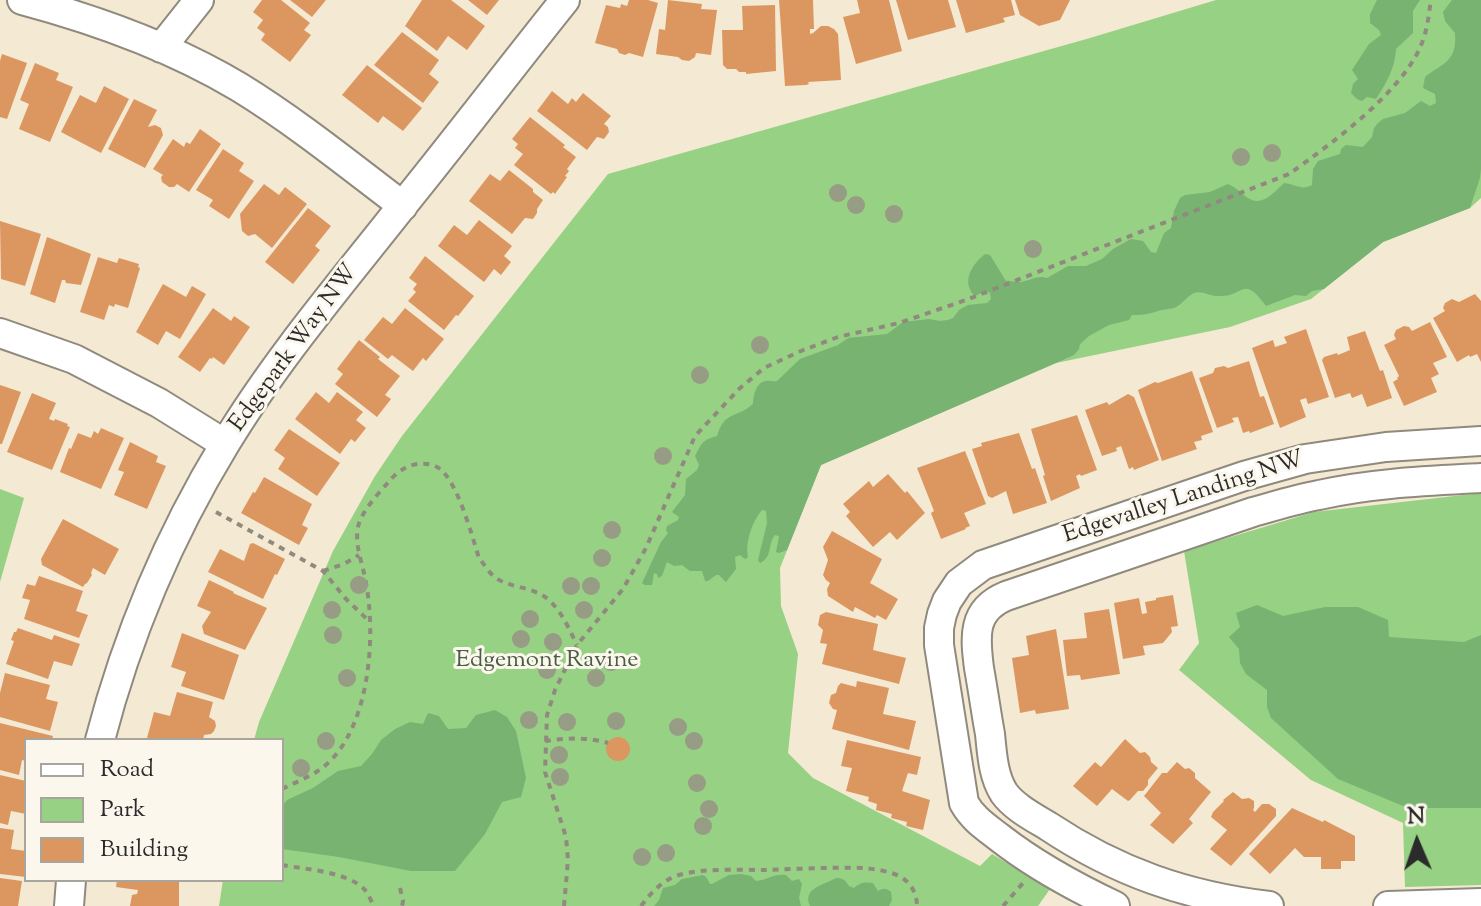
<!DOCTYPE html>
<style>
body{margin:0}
#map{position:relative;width:1481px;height:906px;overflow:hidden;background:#f4e9d2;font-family:"Sorts Mill Goudy",serif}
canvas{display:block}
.legend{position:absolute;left:24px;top:738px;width:260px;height:144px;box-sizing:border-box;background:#fbf7ec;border:2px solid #a8a59f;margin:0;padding:10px 14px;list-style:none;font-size:24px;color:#2b2b2b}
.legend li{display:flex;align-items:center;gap:16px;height:40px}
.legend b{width:40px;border:2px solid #a8a59f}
.north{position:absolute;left:1377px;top:802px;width:80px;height:80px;-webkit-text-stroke:6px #fbf7ec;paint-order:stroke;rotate:358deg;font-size:22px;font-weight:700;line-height:32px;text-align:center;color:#2b2b2b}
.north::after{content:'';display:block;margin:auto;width:28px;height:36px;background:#2b2b2b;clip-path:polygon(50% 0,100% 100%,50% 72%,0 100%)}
</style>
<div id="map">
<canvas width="1481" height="906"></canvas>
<ul class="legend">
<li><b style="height:10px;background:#fff"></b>Road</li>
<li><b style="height:22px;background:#96d184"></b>Park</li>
<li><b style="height:22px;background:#dc9761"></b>Building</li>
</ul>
<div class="north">N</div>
</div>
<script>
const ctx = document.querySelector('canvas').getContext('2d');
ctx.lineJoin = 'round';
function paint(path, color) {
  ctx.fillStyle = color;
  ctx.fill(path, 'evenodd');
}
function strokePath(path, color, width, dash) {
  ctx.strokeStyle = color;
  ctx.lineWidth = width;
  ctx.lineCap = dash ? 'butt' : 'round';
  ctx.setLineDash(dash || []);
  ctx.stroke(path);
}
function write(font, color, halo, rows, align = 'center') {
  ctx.font = font + ' "Sorts Mill Goudy",serif';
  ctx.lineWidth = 6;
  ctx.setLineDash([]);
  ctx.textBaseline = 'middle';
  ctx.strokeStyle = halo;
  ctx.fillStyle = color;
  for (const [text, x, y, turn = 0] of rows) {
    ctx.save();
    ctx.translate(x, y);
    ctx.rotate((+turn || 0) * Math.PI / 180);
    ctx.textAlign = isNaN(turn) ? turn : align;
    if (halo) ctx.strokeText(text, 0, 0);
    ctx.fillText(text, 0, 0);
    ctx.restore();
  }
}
paint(new Path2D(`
 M1216,0H1481V198L1470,208L1383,242L1311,299L1230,327L1056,363L821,465L780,568L781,606L798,654L788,753L813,778L980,866L992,854L1050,889L1038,906H219L223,880H282V740H254L259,722L333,551L375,476L402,436L608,174L1090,38Z
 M0,489L24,498L0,582Z
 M1481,493V885L1405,887L1403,823L1311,780L1179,670L1199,643L1184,551L1314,512Z`), '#96d184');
paint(new Path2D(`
 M1377,0H1420L1413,11V33L1396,49C1395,68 1387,82 1376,99L1367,97L1362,101L1357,99L1351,93L1353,84L1358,79L1352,70L1369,44L1381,35L1379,30L1370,23V14Z
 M1452,0H1481V169L1480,178L1470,208L1383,242L1324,289L1312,291L1306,296L1295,295L1266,306C1242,273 1244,298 1218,296C1210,296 1201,290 1194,293C1187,296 1182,305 1174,308C1170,309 1166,309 1162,310C1148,314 1146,315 1132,315L1129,320L1109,325L1089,336L1080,344L1079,349L1074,355L1056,363L821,465L787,550L779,553L776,552L779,536L775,535C767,545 773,557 760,563L758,560L767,523L766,511L762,510C752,522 745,542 748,557L745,559L740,555L735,557L736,569L726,582L719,575H716L708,581H705L702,571H690L682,565L674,566L667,562L662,576L658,578L657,574L654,573L652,585H645L642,583L661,542L668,533L666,530L667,526L678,520L679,517L672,512L685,495L686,479L697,470L699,465L695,456C702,443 702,440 717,436C725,410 736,419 753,404C753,396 756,382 766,381C769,380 773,382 777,381L800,359L838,345L848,338L887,334L903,322L929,319L940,321L948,320L953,318L959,310L968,305L987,303L991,299L990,293L986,291L975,296C961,283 971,265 985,254L990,255L1006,281C1010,280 1014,282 1018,282C1029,282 1037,274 1047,278L1068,266H1086L1102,259L1113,249L1131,239L1143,241L1151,252L1156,253L1164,233L1171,228L1174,211L1180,198L1185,195L1210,192L1228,184C1235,187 1239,191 1245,196C1261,209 1272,194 1284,183C1295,184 1302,191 1312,185L1313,169L1318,161L1340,154L1341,149L1346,145L1363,147L1372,137L1374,128L1378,123L1383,119L1405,113L1421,101L1430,106L1436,103L1435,94L1423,88L1425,77C1444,62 1457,62 1455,33L1445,21L1443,12Z
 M1257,605L1283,616L1325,607H1358L1388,620L1389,637L1464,642L1481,635V808H1408L1338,779L1271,718L1267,707V690L1246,674L1240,663L1239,649L1229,637L1240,627L1236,613Z
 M495,710L507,717L516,731L526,778L521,797L502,802L485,834L455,871H411L339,857L282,849V806L287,800L313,788L338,771L361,766L372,754L381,740L395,729L410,722L423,724L428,713L439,716L448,729L466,728L476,715Z
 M741,874L751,876L756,881C767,880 775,873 786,875L792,881L799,879L802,884L799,898L801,906H654L659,900L663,888L675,885L682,879L703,875L706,877L710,884H712L729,875Z
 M836,878C843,878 845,880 849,886L854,888C861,882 864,882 873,883L878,891C884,888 886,888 891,892L892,900L889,906H810C802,888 824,885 836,878Z`), '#78b372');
paint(new Path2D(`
 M262,0H281L310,23L304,30L311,35L290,62L261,40L265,34L257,28L263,20L253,12Z
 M290,0H326L312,17Z
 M422,0H451L485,26L467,50L448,36L437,51L405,26Z
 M468,0H499L487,15Z
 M629,0H648L658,3L643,57L629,53L625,55L619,53L617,49L595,43L606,5L620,8L621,4L627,6Z
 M668,0L702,4L701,9L717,10L711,55L696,53L695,57L689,61L682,60L678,57L656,54L659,29L665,30Z
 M779,0H813L814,29H810V34L813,33L821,26H828L834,29L838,34L841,80L808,82L809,84L806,85L785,86Z
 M857,0H889L902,51L856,64L843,17L860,13Z
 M896,0H948L956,27L908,40Z
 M956,0H1011L1015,15L1003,18L1005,22L966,33Z
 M1015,0H1070L1060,20L1039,26L1020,15Z
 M775,5L776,71L746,74V72H739L736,69H727L723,65L722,30H743L742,6Z
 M402,32L439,60L429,74L439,82L423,103L374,65Z
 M2,54L27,63L7,119L0,117V61Z
 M35,63L59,73L56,80L73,87L50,142L19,129L29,104L20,100Z
 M367,65L422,108L403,131L383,116L378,123L342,95Z
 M104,86L129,99L101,153L61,132L80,95L96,103Z
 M552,91L568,104L572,98L576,102L583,93L611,116L604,124L608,127L609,132L604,139L597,137L587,150L537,111Z
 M134,99L157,110L148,127L155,125L161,128L163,135L145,168L108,149Z
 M530,117L565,145L563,147L576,157L567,169L569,171L565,176L567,177L555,194L553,192L551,194L514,165L523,154L515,148L518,144L512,139Z
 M200,129L221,144L189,192L177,184L174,187H169L162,182L161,177L163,175L153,169L173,139L184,147L186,142L190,144Z
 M223,149L244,163L239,171L254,181L229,219L209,206L213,200L196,190Z
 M509,170L533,189V192L543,200L537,209V213L533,219L525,218L512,234L469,201L490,174L500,181Z
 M264,184L279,195L285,187L307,204L272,248L255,234L248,236L242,231L240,214Z
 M308,208L331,226L315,246L320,250L293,284L265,262Z
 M479,220L512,246L504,256L511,262L501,275L494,269L484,282L438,246L454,225L467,235Z
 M0,221L41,234L25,286L1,279Z
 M47,237L91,254L81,285L66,283L65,280H62L55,303L30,294Z
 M425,256L474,296L458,316L456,315L444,330L408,301L416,292L413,289L417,284L409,278Z
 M98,257L117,263L119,258L139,264L138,267L140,268L128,308L115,304L114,307L109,305L104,320L80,312Z
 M163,284L186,297L192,286L206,294L180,339L166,331L158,345L136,332Z
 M1475,294L1481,301V362L1477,354L1470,357L1469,355L1457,362L1433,318L1445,311L1443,308L1445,303L1452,299L1459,302Z
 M213,308L231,321L234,316L250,327L224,365L213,357L212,359L210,358L200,372L178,357Z
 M405,308L444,339L426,361L423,358L413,371L392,355L388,359L364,340L383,317L392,324Z
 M1430,322L1447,357L1433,363L1439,374L1431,378L1437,392L1404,406L1393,382L1398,379L1397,378L1399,376L1384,345L1396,339L1394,335L1396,330L1404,326L1409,327L1412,331Z
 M1306,329L1329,397L1308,404L1306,398L1300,400L1306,417L1280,428L1252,348L1273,340L1275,347L1287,343L1284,337Z
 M1365,331L1380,371L1383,370L1392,398L1367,407L1362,394L1352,398L1350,393L1335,398L1322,360L1324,357L1337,353L1338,355L1350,350L1347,337Z
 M359,340L380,357L378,359L400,376L385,395L391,399L377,417L335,384L343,374L337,369Z
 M1249,361L1260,397L1264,396L1274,424L1250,433L1249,431L1243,433L1238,417L1232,418L1234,422L1217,428L1199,378L1213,373L1215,368L1224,366L1228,368Z
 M1192,371L1213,432L1201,436L1202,440L1194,442L1197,449L1162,461L1138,390L1155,382L1158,383Z
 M0,385L21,392L2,444H0Z
 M316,392L329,403L337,392L363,412L356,420L366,428L355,442L351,439L340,454L295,419Z
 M32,393L56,403L49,419L54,421L55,419L68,424L67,426L70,427L52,470L7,452Z
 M1128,394L1134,397L1159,460L1134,470L1133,467L1129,469L1121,446L1116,448L1117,451L1102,456L1085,410L1107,402L1109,405Z
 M1077,415L1097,470L1081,476L1080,474L1076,476L1080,488L1051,501L1043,476L1045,475L1031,429Z
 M101,428L124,438L101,489L60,472L69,448L71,449L78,433L91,438L94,431L98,434Z
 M289,429L340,463L317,496L278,469L285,458L274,450Z
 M1019,433L1032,469L1035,468L1047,503L1013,514L1006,491L992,498L988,496L972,449L982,446L981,443Z
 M130,442L158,456L156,462L166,466L147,509L114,495L124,472L118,470Z
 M965,451L986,504L964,513L970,526L965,528L966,529L941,539L931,513L934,511L917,468Z
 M888,474L905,493L907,491L925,513L897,540L890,532L873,547L846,516L850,512L843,504L869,481L873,487Z
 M264,477L312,504L302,525L308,528L299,545L241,513L253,492L255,493Z
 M63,519L119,549L105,575L93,568L91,573L92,575L87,583L85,584L83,587L42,565L41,559Z
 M832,531L882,559L870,583L898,599L886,620L877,615L875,618L855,607L853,612L828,596L827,589L830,583L826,580L823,575L828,560L823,547Z
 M253,543L285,559L277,575L275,574L263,599L208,572L220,549L244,561L250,544Z
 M39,576L83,591L76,611L88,615L79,638L24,619L30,600L22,598L27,584L35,586Z
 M209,580L234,592L233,593L267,608L245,650L204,634L202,626L211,612L197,606Z
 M1173,595L1178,626L1171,627L1172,632L1163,643L1143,646L1145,655L1123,659L1114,603L1139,598L1142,614L1147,613L1145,602L1156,600V598Z
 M1109,609L1120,674L1081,680L1080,675L1067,676L1063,640L1087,638L1084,613Z
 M826,612L878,624L873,650L906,658L899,684L822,664L827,644L820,643L823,630L818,625L820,615Z
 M18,628L52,640L54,635L80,644L72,666L54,661L48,679L6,664L14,641L11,640L14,632H16Z
 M1056,629L1069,709L1036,714L1035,710L1020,713L1012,658L1029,655L1026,636Z
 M182,633L239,655L224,700L181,686L186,672L171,667Z
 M5,673L50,685L46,699L58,702L50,731L0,717V693Z
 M857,681L889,688L883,714L916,721L909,750L832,729L837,710L833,709L829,703L831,695L836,693L838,686L841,683L856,687Z
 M177,692L213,702L209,717L215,721L216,726L214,731L211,734L204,735L203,740H153L147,738L154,712L170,716Z
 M0,723L53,736L52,740H26V761L22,760L19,775L0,770Z
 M606 749a12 12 0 1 1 24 0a12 12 0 1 1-24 0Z
 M1125,739L1140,753L1145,752L1150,757L1151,762L1158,768L1148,780V785L1143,791H1138L1130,800L1128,801L1112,789L1097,806L1073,786L1095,762L1101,767Z
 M847,740L921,757L917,775L908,773L902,791L930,800L923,830L906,826L907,822L891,818L892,814L876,810L877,804L868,801L869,797L846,791L852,768L841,766Z
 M1177,762L1185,769L1189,768L1195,773V778L1211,792L1189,819L1193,823L1173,844L1150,825L1161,813L1144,796L1162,773H1167Z
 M0,775L26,781V814L11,811L8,825L0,823Z
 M1233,792L1242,799L1249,798L1254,801V808L1253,810L1255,812L1262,804H1269L1276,809V816L1231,866L1210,849L1227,830L1211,817L1213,812L1224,801L1223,800Z
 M1292,808L1323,822L1324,820L1355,836V861H1341V869H1321V857H1304L1295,848L1270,874L1249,854Z
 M0,828L14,830L11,849L26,851V877L0,874Z
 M0,878L22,881L18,906H0Z
 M117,880H179V906H130L132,895L137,894L138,890L116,887Z`), '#dc9761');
const street = new Path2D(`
 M22,0C97,20 172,47 239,87C296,122 349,165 403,206
 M161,48L199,0
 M0,333L74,359L159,403L225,444
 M100,740C127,636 169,536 225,444C275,361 339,286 399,210C455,141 509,70 565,0
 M69,906L71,880
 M1115,906C1075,887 1036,866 1000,838C986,827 973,819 964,803L939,645V628L942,614L947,601L959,583L983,565L1244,476L1305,459L1386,447L1481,441
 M1269,906C1186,896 1117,872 1048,826C1033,817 1014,807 1004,793C993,776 992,753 990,734C986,712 983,690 979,668C975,637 972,610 1006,596L1253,512C1275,506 1297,499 1319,495C1372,483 1427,481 1481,478
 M1388,906L1481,903`);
strokePath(street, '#908a7e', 32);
strokePath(new Path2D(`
 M216,512L323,571L346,599L370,622
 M323,571L344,564L359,555
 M545,741C564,738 589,737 608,743
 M282,789C298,781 316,775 329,762C370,723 376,635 366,583C363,563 353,544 359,523C365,507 380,492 391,479C399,471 406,466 417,464C425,463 434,464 440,469C458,483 472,536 479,558C484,564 488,572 495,577C509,589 534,585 551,602C563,614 570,631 577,645
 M282,865C304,869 348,872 364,889C368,893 371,900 373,906
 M400,888L403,901L402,906
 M564,906L568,860L566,837L545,772L547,715L555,690L577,645L623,589L646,548L695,436L739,389L764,368L801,351L838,337L899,323L966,300L1289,174C1331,144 1409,88 1424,37C1428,25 1429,12 1431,0
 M641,906C651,893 662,880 679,875C704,868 738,870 765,870C797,869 831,867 863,868C874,869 889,871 899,876C911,882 917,894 917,906
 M1003,906L1023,883`), '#908a7e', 4, [6, 6]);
strokePath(street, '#fff', 28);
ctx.fillStyle = '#979c85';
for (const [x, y] of [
 [1272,153],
 [1241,157],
 [838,193],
 [856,205],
 [894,214],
 [1033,249],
 [760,345],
 [700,375],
 [663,456],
 [612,530],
 [602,558],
 [359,585],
 [571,586],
 [591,586],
 [332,610],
 [584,610],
 [530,619],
 [333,635],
 [521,639],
 [553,642],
 [611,662],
 [547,670],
 [347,678],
 [596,678],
 [529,720],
 [616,721],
 [567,722],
 [678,727],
 [326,741],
 [694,741],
 [559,755],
 [301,768],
 [560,777],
 [697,783],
 [709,809],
 [703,826],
 [666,853],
 [642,857]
]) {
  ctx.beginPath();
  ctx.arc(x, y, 9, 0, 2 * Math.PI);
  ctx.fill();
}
write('24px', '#2b2b2b', '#fbf7ec', [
 ["Edgepark Way NW",295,349,-54],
 ["Edgevalley Landing NW",1184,499,-18]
]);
write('24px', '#4b5d46', '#fbf7ec', [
 ["Edgemont Ravine",547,662]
]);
</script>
